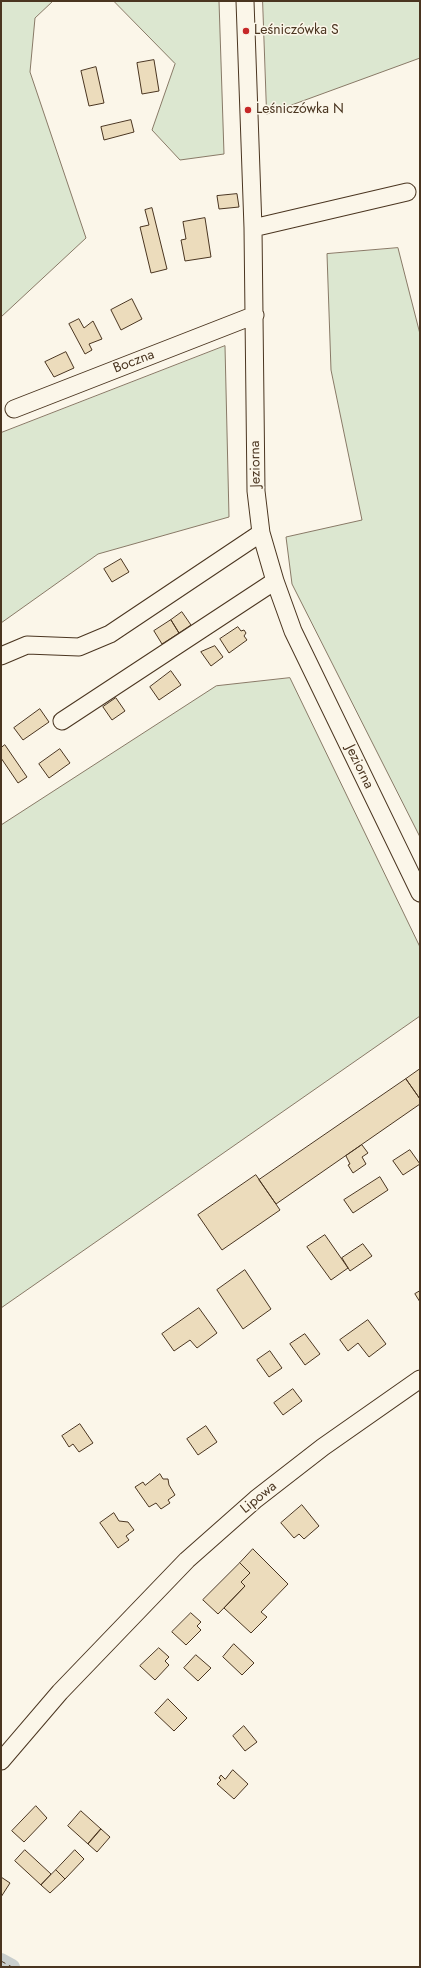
<!DOCTYPE html>
<meta charset="utf-8">
<style>
body{margin:0}
#map{position:relative;width:421px;height:1968px;overflow:hidden;background:#fbf6e9;font-family:Jost,sans-serif}
canvas{display:block}
.frame{position:absolute;inset:0;border:2px solid #4a3520;pointer-events:none}
</style>
<div id="map">
<canvas width="421" height="1968"></canvas>
<div class="frame"></div>
</div>
<script>
const ctx = document.querySelector('canvas').getContext('2d');
ctx.lineJoin = 'round';
function paint(path, color) {
  ctx.fillStyle = color;
  ctx.fill(path, 'evenodd');
}
function strokePath(path, color, width, dash) {
  ctx.strokeStyle = color;
  ctx.lineWidth = width;
  ctx.lineCap = dash ? 'butt' : 'round';
  ctx.setLineDash(dash || []);
  ctx.stroke(path);
}
function write(font, color, halo, rows, align = 'center') {
  ctx.font = font + ' Jost,sans-serif';
  ctx.lineWidth = 3;
  ctx.setLineDash([]);
  ctx.textBaseline = 'middle';
  ctx.strokeStyle = halo;
  ctx.fillStyle = color;
  for (const [text, x, y, turn = 0] of rows) {
    ctx.save();
    ctx.translate(x, y);
    ctx.rotate((+turn || 0) * Math.PI / 180);
    ctx.textAlign = isNaN(turn) ? turn : align;
    if (halo) ctx.strokeText(text, 0, 0);
    ctx.fillText(text, 0, 0);
    ctx.restore();
  }
}
const green = new Path2D(`
 M1,1H53L35,18L30,72L86,238L1,317Z
 M114,1H219L224,154L180,160L152,130L175,64Z
 M263,1H420V58L267,114Z
 M398,248L420,334V837L292,584L286,537L362,520L331,370L327,254Z
 M225,346L229,517L98,554L1,623V433Z
 M290,678L420,947V1016L1,1308V825L216,686Z`);
paint(green, '#dce7d0');
strokePath(green, '#887966', 1);
strokePath(new Path2D(`
 M1,1961L12,1967`), '#c9cecd', 16);
strokePath(new Path2D(`
 M1,1961L12,1967`), '#4a3520', 1, [5, 4]);
const building = new Path2D(`
 M154,60L159,91L142,94L137,63Z
 M96,67L104,103L89,106L81,71Z
 M131,120L134,132L104,140L101,127Z
 M237,194L239,207L219,209L217,196Z
 M152,208L167,269L151,273L140,227L149,225L145,210Z
 M205,218L211,257L185,261L181,240L186,239L183,222Z
 M132,299L142,319L121,330L111,310Z
 M79,319L84,328L93,321L102,339L89,344L92,350L85,354L69,324Z
 M66,352L74,368L54,377L45,362Z
 M121,559L129,572L112,582L104,569Z
 M182,612L191,625L179,633L171,620Z
 M171,620L179,633L162,644L154,631Z
 M238,627L241,631L244,630L246,633L244,636L247,640L229,653L220,639Z
 M215,646L223,657L211,666L201,652Z
 M171,671L181,685L159,700L150,687Z
 M116,698L125,711L112,720L103,707Z
 M40,709L49,722L23,740L14,728Z
 M5,745L27,777L18,783L1,758V748Z
 M60,749L70,763L49,778L39,764Z
 M420,1069V1099L406,1079Z
 M406,1079L420,1099V1104L276,1204L259,1180Z
 M362,1145L368,1153L362,1157L366,1164L353,1173L348,1165L350,1164L346,1156Z
 M410,1150L420,1164L403,1175L393,1161Z
 M256,1175L280,1210L222,1250L198,1215Z
 M380,1177L388,1190L353,1213L344,1200Z
 M325,1235L348,1268L331,1280L307,1247Z
 M363,1244L372,1256L350,1271L342,1258Z
 M245,1270L271,1309L243,1329L217,1290Z
 M420,1291V1302L415,1294Z
 M199,1308L217,1333L197,1348L190,1340L174,1351L162,1334Z
 M368,1320L386,1344L369,1357L358,1343L348,1351L340,1340Z
 M305,1334L320,1354L305,1365L290,1344Z
 M270,1351L282,1368L269,1377L257,1360Z
 M293,1389L302,1401L283,1415L274,1403Z
 M80,1424L93,1443L79,1452L73,1444L69,1447L62,1436Z
 M206,1426L217,1442L198,1455L187,1439Z
 M160,1474L163,1479H168L169,1485L175,1495L168,1500L170,1503L161,1509L156,1503L149,1507L135,1487L143,1482L145,1485Z
 M302,1505L319,1526L304,1539L299,1534L294,1538L281,1523Z
 M114,1513L119,1521L128,1522L134,1530L126,1536L129,1540L118,1548L100,1523Z
 M253,1549L288,1584L261,1612L267,1617L251,1633L224,1608L245,1586L241,1582L250,1573L240,1563Z
 M240,1563L250,1573L241,1582L245,1586L218,1614L203,1600Z
 M191,1613L201,1622L197,1626L201,1630L186,1645L172,1632Z
 M234,1644L254,1663L242,1675L223,1657Z
 M159,1648L169,1657L165,1661L169,1665L155,1680L140,1666Z
 M196,1655L211,1668L198,1681L184,1668Z
 M168,1699L187,1718L174,1731L155,1713Z
 M244,1726L257,1742L245,1751L233,1736Z
 M233,1770L248,1784L234,1799L217,1784L221,1780L219,1778L221,1775L225,1779Z
 M36,1806L47,1818L24,1842L12,1831Z
 M81,1811L101,1829L88,1844L68,1826Z
 M101,1829L110,1837L97,1852L88,1844Z
 M25,1850L51,1874L41,1885L15,1861Z
 M75,1850L84,1859L65,1879L56,1870Z
 M56,1870L65,1879L50,1893L41,1885Z
 M1,1877L10,1883L1,1897Z`);
paint(building, '#ecdcbc');
strokePath(building, '#4a3520', 1);
const minor = new Path2D(`
 M245,1L253,228L256,491L261,533L275,581L293,631L420,893
 M253,228L407,192
 M14,409L255,315
 M1,656L27,645L79,647L110,634L261,533
 M62,721L275,581
 M1,1761L60,1692L187,1560L256,1499L323,1447L420,1379`);
strokePath(minor, '#4a3520', 19);
strokePath(minor, '#fbf6e9', 17);
for (const [x, y, r, color] of [
 [246,31,4,"#c62828"],
 [248,110,4,"#c62828"]
]) {
  const dot = new Path2D();
  dot.arc(x, y, r, 0, 2 * Math.PI);
  ctx.fillStyle = color;
  ctx.fill(dot);
  strokePath(dot, '#fbf6e9', 1.5);
}
write('14px', '#4a3520', '#fbf6e9', [
 ["Leśniczówka S",254,31],
 ["Leśniczówka N",256,110]
], 'left');
write('14px', '#4a3520', '#fbf6e9', [
 ["Boczna",134,362,-21],
 ["Jeziorna",256,464,-91],
 ["Jeziorna",359,767,64],
 ["Lipowa",259,1498,-39]
]);
</script>
